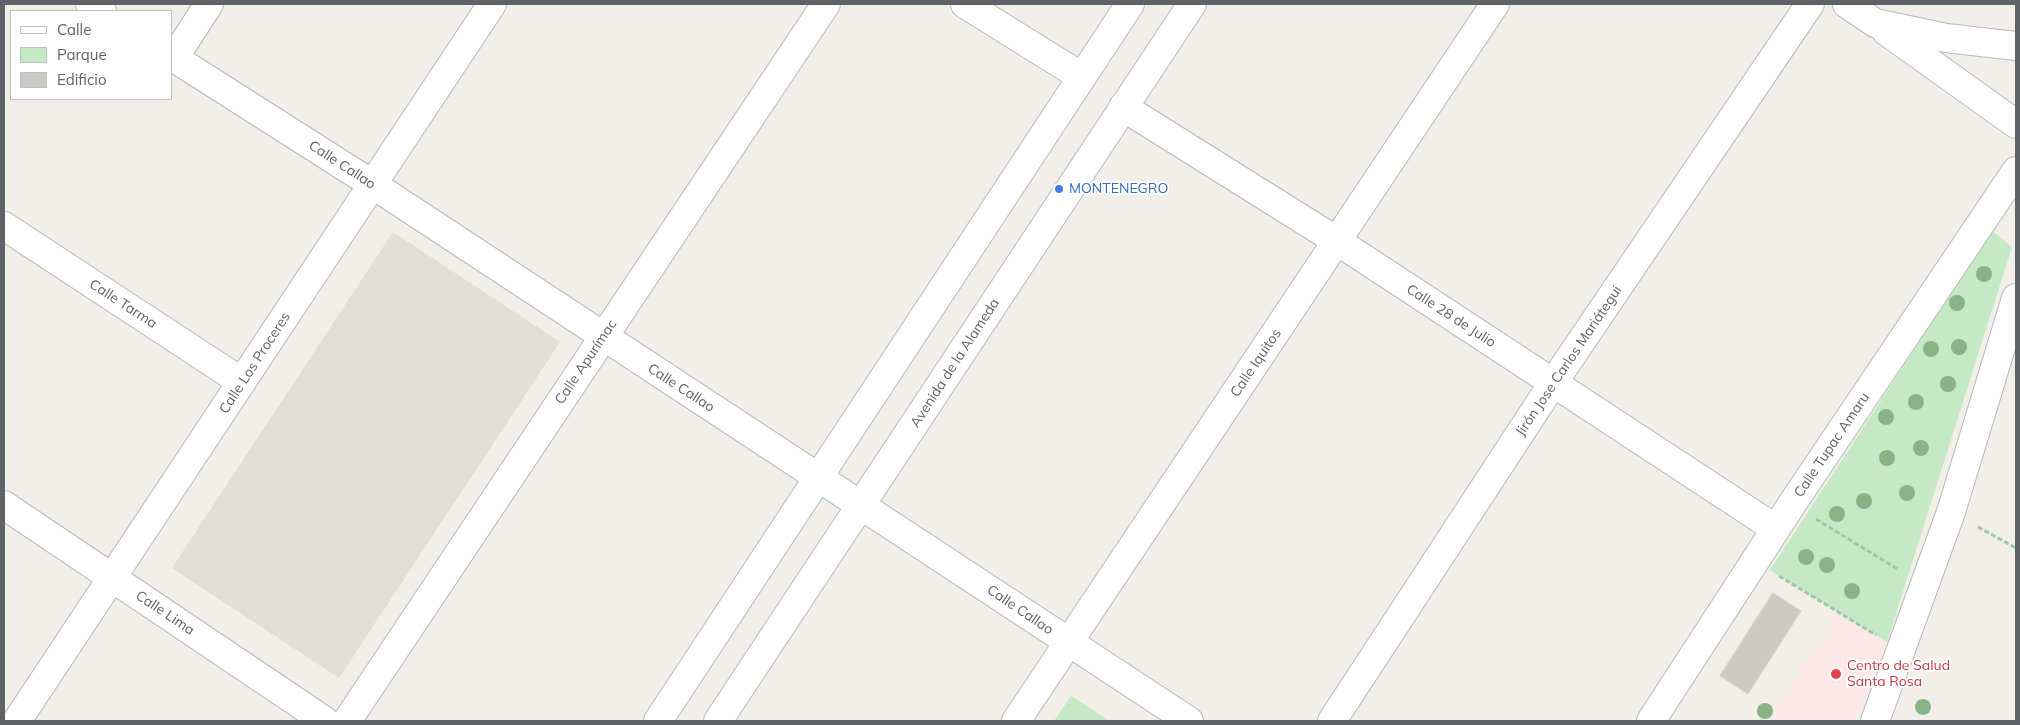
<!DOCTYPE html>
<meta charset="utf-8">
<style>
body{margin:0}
#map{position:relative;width:2020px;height:725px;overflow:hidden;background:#f1efe8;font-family:Mulish,sans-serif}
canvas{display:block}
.frame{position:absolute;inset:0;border:5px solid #5f6368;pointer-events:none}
.legend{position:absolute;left:10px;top:10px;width:162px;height:90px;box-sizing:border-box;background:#fff;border:1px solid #bfc1c3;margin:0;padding:6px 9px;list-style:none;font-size:15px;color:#5f6368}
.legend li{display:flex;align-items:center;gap:10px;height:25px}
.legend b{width:25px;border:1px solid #bfc1c3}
</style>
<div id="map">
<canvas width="2020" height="725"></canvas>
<div class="frame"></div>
<ul class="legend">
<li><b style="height:6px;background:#fff"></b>Calle</li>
<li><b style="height:14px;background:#c5e8c5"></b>Parque</li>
<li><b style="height:14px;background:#cccac5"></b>Edificio</li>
</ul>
</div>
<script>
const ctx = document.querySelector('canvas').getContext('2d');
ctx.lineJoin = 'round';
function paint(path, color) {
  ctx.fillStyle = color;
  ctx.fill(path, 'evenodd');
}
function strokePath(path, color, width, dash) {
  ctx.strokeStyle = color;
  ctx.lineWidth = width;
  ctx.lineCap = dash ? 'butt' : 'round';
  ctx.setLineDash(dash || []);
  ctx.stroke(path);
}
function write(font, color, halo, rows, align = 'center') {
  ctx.font = font + ' Mulish,sans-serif';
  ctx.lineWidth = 4;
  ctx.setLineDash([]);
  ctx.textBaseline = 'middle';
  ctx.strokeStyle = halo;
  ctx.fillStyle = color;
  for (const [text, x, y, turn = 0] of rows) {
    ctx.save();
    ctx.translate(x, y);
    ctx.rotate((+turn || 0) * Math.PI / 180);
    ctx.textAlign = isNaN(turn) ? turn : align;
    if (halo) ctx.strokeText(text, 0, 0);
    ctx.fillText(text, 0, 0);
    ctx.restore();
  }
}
paint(new Path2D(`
 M393,232L560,342L339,678L172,568Z`), '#e1ded6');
paint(new Path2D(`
 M1839,612L1887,642L1861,706L1852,721H1768Z`), '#fce8e6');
paint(new Path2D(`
 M1992,231L2012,247L1887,642L1770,570Z
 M1071,696L1110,721H1054Z`), '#c5e8c5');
const building = new Path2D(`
 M1773,593L1801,611L1748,694L1720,676Z`);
paint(building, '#cccac5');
strokePath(building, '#d6d1c6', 1);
const street = new Path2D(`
 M90,4L102,11
 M965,4L1082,77
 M171,56L372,184L1189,721
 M174,58L209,4
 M1123,107L1337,241L1776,529
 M4,226L242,382
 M4,505L325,721
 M17,721L492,4
 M347,721L826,4
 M1016,721L1495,4
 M1332,721L1553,383L1810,4
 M1651,721L1792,504L2016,171
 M1875,721L1951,512L2016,298`);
const secondary = new Path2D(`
 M1847,4L1875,23L1946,38L2016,46
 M1886,31L2016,124
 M658,721L1130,4
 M718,721L1192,4`);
strokePath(street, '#b5b8bc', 30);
strokePath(secondary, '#b6babf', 30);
strokePath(new Path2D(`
 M1816,519L1899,570
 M1978,527L2016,548
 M1779,576L1876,635`), '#9cc7a9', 3, [5, 2.5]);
strokePath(street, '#fff', 28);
strokePath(secondary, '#fff', 28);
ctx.fillStyle = '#89b387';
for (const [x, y] of [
 [1984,274],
 [1957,303],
 [1959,347],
 [1931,349],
 [1948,384],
 [1916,402],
 [1886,417],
 [1921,448],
 [1887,458],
 [1907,493],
 [1864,501],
 [1837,514],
 [1806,557],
 [1827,565],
 [1852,591],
 [1923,707],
 [1765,711]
]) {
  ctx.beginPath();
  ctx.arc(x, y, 8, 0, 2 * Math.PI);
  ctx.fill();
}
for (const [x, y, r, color] of [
 [1059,189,5,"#3f7fe0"],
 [1836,674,6,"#e0444e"]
]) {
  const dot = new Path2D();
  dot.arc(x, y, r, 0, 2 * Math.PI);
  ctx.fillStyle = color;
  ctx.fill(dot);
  strokePath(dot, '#fff', 2);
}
write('14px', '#5f6368', '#fff', [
 ["Calle Callao",342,165,33],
 ["Calle Tarma",123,304,33],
 ["Calle 28 de Julio",1451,316,33],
 ["Jirón Jose Carlos Mariátegui",1569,361,-56],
 ["Calle Apurímac",586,362,-56],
 ["Calle Los Proceres",255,363,-57],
 ["Avenida de la Alameda",955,363,-57],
 ["Calle Iquitos",1256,363,-56],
 ["Calle Callao",681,388,33],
 ["Calle Tupac Amaru",1832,445,-56],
 ["Calle Callao",1020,610,34],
 ["Calle Lima",165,613,34]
]);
write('14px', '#366cbe', '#fff', [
 ["MONTENEGRO",1069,189]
], 'left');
write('14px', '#be3a42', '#fff', [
 ["Centro de Salud",1847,666],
 ["Santa Rosa",1847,682]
], 'left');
</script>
